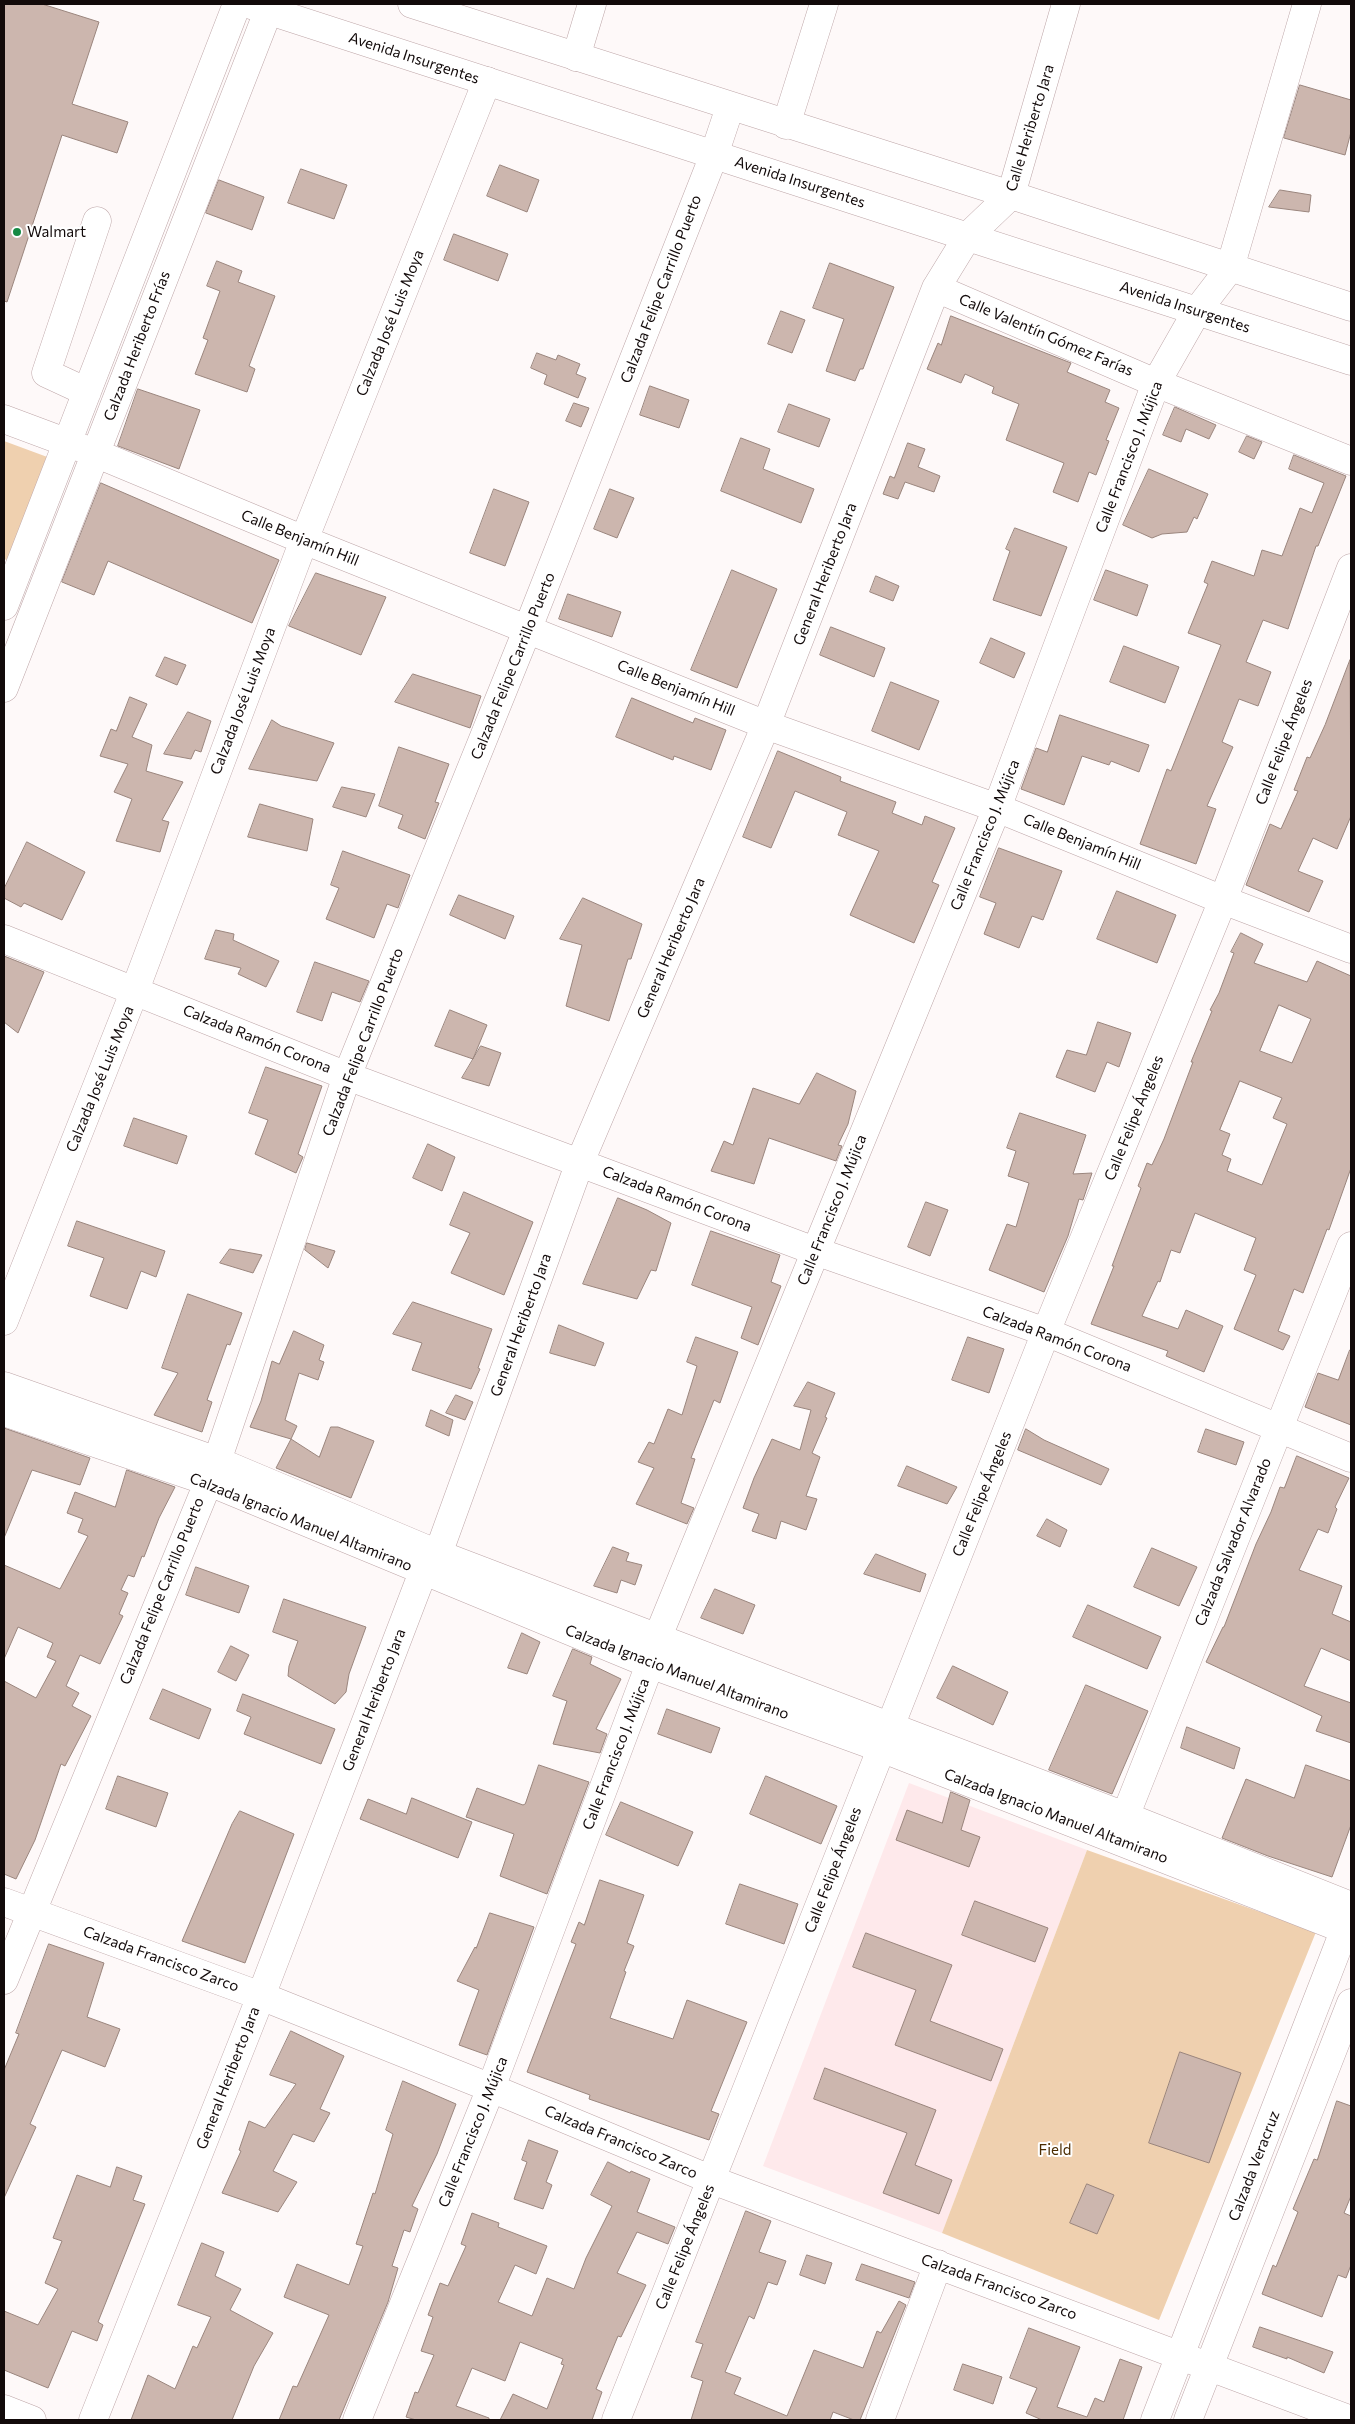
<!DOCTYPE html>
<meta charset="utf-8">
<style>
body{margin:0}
#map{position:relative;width:1355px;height:2424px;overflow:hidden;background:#fef9f9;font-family:Commissioner,sans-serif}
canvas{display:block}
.frame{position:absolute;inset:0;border:5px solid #120a0a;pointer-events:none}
</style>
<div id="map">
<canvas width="1355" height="2424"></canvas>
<div class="frame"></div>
</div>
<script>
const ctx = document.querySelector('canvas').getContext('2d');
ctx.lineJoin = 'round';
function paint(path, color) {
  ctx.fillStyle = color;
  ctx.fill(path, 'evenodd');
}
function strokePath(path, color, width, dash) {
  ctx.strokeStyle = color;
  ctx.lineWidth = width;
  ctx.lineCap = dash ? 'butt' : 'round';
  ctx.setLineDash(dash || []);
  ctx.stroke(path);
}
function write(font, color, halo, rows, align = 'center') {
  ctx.font = font + ' Commissioner,sans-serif';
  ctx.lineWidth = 4;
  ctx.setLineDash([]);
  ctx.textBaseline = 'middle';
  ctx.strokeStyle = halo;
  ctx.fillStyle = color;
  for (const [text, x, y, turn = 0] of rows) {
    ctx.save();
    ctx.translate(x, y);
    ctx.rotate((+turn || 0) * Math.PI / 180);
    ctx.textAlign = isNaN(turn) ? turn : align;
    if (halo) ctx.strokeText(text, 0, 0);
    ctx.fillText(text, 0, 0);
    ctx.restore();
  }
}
paint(new Path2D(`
 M909,1783L1087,1850L942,2233L763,2166Z`), '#fee9eb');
paint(new Path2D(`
 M4,441L50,458L13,562L4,559Z
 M1087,1850L1316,1932L1159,2320L942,2233Z`), '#efd0af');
const building = new Path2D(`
 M4,4H42L99,22L72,104L128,122L117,153L62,135L7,302L4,301Z
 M1300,85L1351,100V132L1345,155L1284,138Z
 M500,165L539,180L527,212L487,196Z
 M301,169L347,185L334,219L288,203Z
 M219,180L264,197L252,230L206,213Z
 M1280,190L1311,195L1309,212L1269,207Z
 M454,234L508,254L498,281L444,260Z
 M217,261L242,271L238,282L275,296L249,366L255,369L247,392L195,374L208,340L203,338L220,291L207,286Z
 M830,263L894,287L863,369H860L855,381L826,371L844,319L813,308Z
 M781,311L805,320L792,353L768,344Z
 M951,316L1071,363L1067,372L1110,390L1105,402L1119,408L1106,440L1109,441L1096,475L1089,472L1078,502L1053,492L1064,463L1006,440L1019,404L992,393L994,387L965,374L961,383L927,369L938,343L941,345Z
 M537,353L556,360L558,355L580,364L576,374L586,378L578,398L544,384L547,375L531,368Z
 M650,386L689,400L679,428L640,415Z
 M138,389L200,410L179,469L118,446Z
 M574,403L589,408L581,427L566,421Z
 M789,404L830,419L819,447L778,432Z
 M1175,407L1216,425L1209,439L1186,429L1181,442L1163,435Z
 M1247,436L1262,442L1254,459L1239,452Z
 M741,438L770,449L763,469L814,489L801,523L721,491Z
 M908,443L925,449L918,467L940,476L934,492L905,482L898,499L883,494L890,476L894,478Z
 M1294,455L1346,476L1318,546H1316L1288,629L1263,620L1246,662L1271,672L1258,706L1239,699L1222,742L1233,747L1207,806L1216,809L1196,864L1140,844L1167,769L1171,771L1221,645L1188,633L1208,584L1204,582L1212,561L1254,576L1262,550L1282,556L1300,508L1312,513L1324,483L1289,469Z
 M1149,469L1208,494L1197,519L1194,517L1187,532L1162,534L1152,538L1123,525Z
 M101,483L279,560L252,623L108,561L94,595L62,582Z
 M494,489L529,502L505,566L470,553Z
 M610,489L634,498L617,538L594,529Z
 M1015,528L1067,547L1041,616L993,600L1010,551L1006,549Z
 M732,570L777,589L737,688L691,670Z
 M1106,570L1148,585L1137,616L1094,600Z
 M316,573L386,597L361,655L289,626Z
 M876,576L899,586L893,601L870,592Z
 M568,594L621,612L612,637L559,619Z
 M831,627L885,648L874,677L820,655Z
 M991,638L1025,653L1014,678L980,663Z
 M1124,646L1179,667L1165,703L1110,682Z
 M165,657L186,665L177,685L156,676Z
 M1350,660L1351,816L1337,849L1313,838L1298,871L1323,881L1309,912L1246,885L1270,824L1281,829L1298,791L1294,790L1307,757L1310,758L1325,725Z
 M413,674L481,696L470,728L395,702Z
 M891,682L939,701L919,750L872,731Z
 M130,697L147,704L132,737L152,745L146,771L183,782L162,820L169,822L160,852L116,841L132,799L114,792L128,764L100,756L111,729L116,731Z
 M632,698L693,723L695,718L726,730L711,770L674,756L673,760L616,737Z
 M188,712L211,721L201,752L195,750L191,759L164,754Z
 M1060,715L1149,745L1139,772L1111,761L1109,765L1082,756L1064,805L1021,789L1036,748L1047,752Z
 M272,720L281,726L334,743L317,781L249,769Z
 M399,747L449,764L435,802L439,803L425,839L398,828L403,815L379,806Z
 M778,751L841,777L840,781L896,802L892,813L922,825L925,816L955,828L932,882L939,885L914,943L850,915L879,851L838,835L847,812L795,791L771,848L743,837Z
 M342,787L375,794L366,817L333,807Z
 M260,804L313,819L307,851L248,837Z
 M27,842L85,872L62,920L24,903L21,907L4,898V889Z
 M999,848L1062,871L1043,920L1032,916L1019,948L984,934L996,903L980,897Z
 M343,851L410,875L398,908L387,904L374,938L326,919L339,888L331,885Z
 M1117,891L1176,915L1157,963L1097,939Z
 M459,895L514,916L505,939L450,915Z
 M583,898L642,924L631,959H628L609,1021L566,1006L582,945L560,939Z
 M216,930L234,934L233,940L279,961L266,987L238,974L241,968L205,959Z
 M1241,933L1263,944L1254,963L1307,982L1317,961L1351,976V1168L1329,1230L1327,1229L1303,1293L1294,1289L1278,1331L1290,1336L1283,1350L1234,1329L1256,1275L1244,1270L1256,1238L1195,1213L1180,1253L1171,1250L1160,1282L1158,1281L1142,1316L1178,1329L1186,1310L1223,1326L1204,1372L1166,1356L1168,1351L1091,1324L1114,1266H1112L1141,1188L1138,1186L1147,1163L1152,1165L1164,1139L1193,1062H1191L1212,1011L1210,1010L1219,993L1234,953L1231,952ZM1279,1005L1311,1019L1292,1063L1260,1051ZM1240,1081L1282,1098L1273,1118L1287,1124L1262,1185L1227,1171L1231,1159L1222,1155L1230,1134L1220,1130Z
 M4,956L44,972L18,1033L4,1022Z
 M315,962L369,981L360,1002L332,992L322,1021L297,1012Z
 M450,1010L487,1025L473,1059L435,1046Z
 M1098,1022L1131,1033L1119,1067L1107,1062L1095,1092L1056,1077L1067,1050L1086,1055Z
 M481,1046L501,1053L489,1086L462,1078Z
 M266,1067L322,1086L298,1154L303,1157L296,1173L255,1154L268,1120L249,1113Z
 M817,1073L856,1091L848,1124L838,1145L842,1146L836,1161L769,1138L754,1184L711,1171L724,1141L733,1145L753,1088L799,1104Z
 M1020,1113L1086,1135L1073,1174L1092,1173L1083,1200L1079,1199L1068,1236L1044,1292L989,1270L1007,1224L1016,1227L1029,1183L1008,1176L1016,1151L1007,1148Z
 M134,1118L187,1136L177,1164L124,1146Z
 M428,1144L455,1157L442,1191L413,1178Z
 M464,1192L533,1222L504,1295L451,1273L470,1233L450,1225Z
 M618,1198L647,1210L671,1223L656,1271L651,1270L637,1299L583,1284Z
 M926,1202L948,1210L930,1256L908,1247Z
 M77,1221L165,1251L156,1277L141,1271L127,1309L90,1296L104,1258L68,1246Z
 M711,1231L780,1255L771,1282L781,1286L758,1345L741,1338L752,1307L692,1285Z
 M307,1243L335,1251L328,1268L305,1250Z
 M230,1249L262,1255L253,1273L220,1263Z
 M188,1294L242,1313L230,1345L227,1344L207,1400L212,1402L202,1432L154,1415L178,1373L162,1368Z
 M413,1302L492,1329L478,1368L480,1369L471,1389L412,1370L422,1343L393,1334Z
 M559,1325L604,1343L595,1366L550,1353Z
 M294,1331L324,1345L319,1360L324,1362L318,1380L299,1373L285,1420L297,1426L291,1439L250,1427L261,1401L272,1361L279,1364Z
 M696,1337L738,1352L720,1403L714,1400L691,1458L695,1459L681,1503L694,1508L687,1524L636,1504L654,1468L638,1462L649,1442L654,1444L668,1409L682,1415L697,1366L687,1362Z
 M968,1337L1004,1349L989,1393L952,1380Z
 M1350,1350H1351V1425L1305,1407L1318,1373L1338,1380Z
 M808,1382L835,1393L825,1417L827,1418L812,1453L820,1457L806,1496L817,1499L806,1530L781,1521L776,1539L752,1531L759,1514L743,1508L754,1478L772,1439L800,1450L811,1410L794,1406Z
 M456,1395L473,1402L465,1420L446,1413Z
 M431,1410L453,1420L449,1436L426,1426Z
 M331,1427H338L374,1441L351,1498L276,1468L291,1439L319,1457Z
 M4,1428L90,1458L80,1485L32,1470L4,1538Z
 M1026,1429L1044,1440L1109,1469L1101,1485L1018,1450Z
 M1206,1429L1244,1442L1236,1465L1198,1452Z
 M1297,1456L1349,1478L1335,1507L1337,1509L1328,1533L1318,1529L1299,1570L1342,1586L1332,1614L1351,1622V1661L1321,1648L1304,1686L1351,1703V1743L1316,1731L1322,1716L1206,1662L1223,1627H1224L1256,1544L1271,1512L1280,1487L1284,1488Z
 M907,1466L957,1487L947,1504L898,1486Z
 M127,1470L175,1487L159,1518L144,1557L142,1556L134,1577L128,1575L121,1590L128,1593L119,1614L123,1616L100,1664L80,1655L66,1686L79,1693L72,1706L91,1716L65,1766L61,1764L35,1840L16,1879L4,1874V1681L36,1698L56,1661L47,1657L53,1643L18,1627L4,1659V1565L60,1589L88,1536L78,1532L83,1519L67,1513L75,1492L115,1507Z
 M1047,1519L1067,1530L1060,1547L1037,1536Z
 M613,1547L629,1553L626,1561L642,1565L635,1585L621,1580L617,1593L594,1586Z
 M1152,1548L1197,1567L1179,1606L1134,1587Z
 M876,1554L926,1574L920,1592L864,1574Z
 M196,1567L249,1586L239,1613L186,1595Z
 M715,1589L755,1605L743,1634L701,1618Z
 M284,1599L366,1627L349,1674L346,1692L335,1704L288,1676L289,1666L298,1641L273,1632Z
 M1088,1605L1161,1637L1147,1669L1073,1637Z
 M522,1633L540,1642L527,1674L508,1668Z
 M231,1646L249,1655L236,1681L218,1672Z
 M573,1649L592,1657L590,1664L621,1679L596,1729L607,1734L600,1753L553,1744L567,1701L553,1696Z
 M953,1666L1008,1692L993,1725L937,1698Z
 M1086,1685L1148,1711L1112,1794L1049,1770Z
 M163,1689L211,1709L199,1739L150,1719Z
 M243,1694L335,1729L321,1764L244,1734L251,1717L237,1711Z
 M667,1709L720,1728L711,1753L658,1734Z
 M1187,1727L1240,1748L1234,1769L1181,1748Z
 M539,1765L589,1782L547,1894L500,1876L514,1834L466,1817L477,1788L523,1805L525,1804Z
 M1306,1765L1351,1781V1825L1332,1877L1268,1856L1222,1838L1246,1779L1294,1798Z
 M118,1776L168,1793L156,1827L106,1809Z
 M766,1776L837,1806L821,1844L750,1814Z
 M951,1792L970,1800L961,1830L980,1837L969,1867L896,1840L907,1810L942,1823Z
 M412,1798L472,1822L458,1858L360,1819L368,1799L406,1814Z
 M621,1802L693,1832L678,1866L606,1835Z
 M240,1811L294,1834L245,1963L182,1941L232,1824Z
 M600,1880L644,1895L627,1943L634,1946L624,1971L626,1972L610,2018L673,2039L687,2000L747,2022L711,2111L719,2114L709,2140L589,2099L590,2095L527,2072L576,1944L571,1942L579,1922L584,1925Z
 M740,1884L798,1904L784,1944L726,1924Z
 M975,1901L1048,1928L1035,1962L962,1935Z
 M490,1913L534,1927L487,2055L459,2045L479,1990L457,1981L475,1947L476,1948Z
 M866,1933L952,1965L930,2021L1003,2049L991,2081L895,2045L916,1990L853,1967Z
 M49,1944L104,1963L87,2017L120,2029L105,2067L62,2050L30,2124L36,2127L4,2198V2070L19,2034L16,2033Z
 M291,2031L344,2056L320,2109L330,2113L314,2142L293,2134L273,2171L297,2182L278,2212L222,2193L241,2151L239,2150L249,2121L265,2128L296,2084L270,2075Z
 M1180,2052L1241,2073L1209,2163L1149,2143Z
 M825,2068L936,2110L915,2165L952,2180L939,2214L883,2193L907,2133L814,2099Z
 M403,2081L456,2104L437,2154L412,2206L418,2209L410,2232L404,2230L392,2266L398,2268L388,2302L339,2420H279L293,2386L297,2387L329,2315L284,2297L297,2264L349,2285L363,2246L356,2244L373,2193L375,2194L393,2134L386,2130Z
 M1337,2101L1351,2106V2196L1344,2213L1351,2216V2265L1346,2278L1338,2275L1322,2317L1262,2294L1273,2265L1276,2267L1298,2212L1293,2209L1314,2159L1317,2160Z
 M529,2140L558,2151L546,2182L552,2185L543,2209L514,2199L527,2162L522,2160Z
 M608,2162L630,2173L631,2171L650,2179L637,2212L675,2227L668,2244L637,2232L617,2273L646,2285L621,2337L618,2336L596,2389L602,2392L592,2420H500L513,2394L547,2409L564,2365L561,2364L563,2359L520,2342L505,2381L472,2368L456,2406L489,2418V2420H416L406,2417L415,2392L418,2393L434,2355L421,2351L433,2317L428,2315L440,2283L448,2286L466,2246L461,2244L472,2213L499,2223L498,2227L547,2246L536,2274L515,2265L498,2302L532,2316L547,2278L574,2289L586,2258L612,2206L591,2195Z
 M117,2167L142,2176L133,2200L145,2204L98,2322L103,2325L97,2341L72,2331L48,2388L4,2370V2311L38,2325L58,2289L45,2283L62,2241L53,2238L77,2175L110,2187Z
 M1087,2184L1114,2195L1097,2234L1070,2223Z
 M746,2211L771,2221L759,2252L786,2261L777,2285L768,2282L754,2319L749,2316L725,2372L741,2378L734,2394L787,2416L814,2350L863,2368L877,2331L881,2333L899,2301L906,2305L860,2420H854L833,2412L830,2420H691L703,2381L691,2377L703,2344L696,2342Z
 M202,2243L224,2252L215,2276L241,2289L230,2310L273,2333L254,2366L232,2420H131L148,2375L175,2389L193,2346L197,2348L211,2317L178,2305Z
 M807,2255L832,2263L825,2284L800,2275Z
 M862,2264L915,2282L909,2298L856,2280Z
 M1260,2327L1333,2352L1324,2373L1287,2357V2359L1253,2347Z
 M1029,2328L1080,2347L1057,2407L1087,2417L1095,2398L1104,2402L1120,2359L1142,2367L1123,2420H1042L1026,2413L1037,2388L1010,2378Z
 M963,2364L1002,2377L993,2404L954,2390Z`);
paint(building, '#ccb6ae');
strokePath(building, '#9a857d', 1);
const minor = new Path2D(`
 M576,57L592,4
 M786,125L824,4
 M936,288L1156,383L1351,461
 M87,392L46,373L97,221
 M4,419L95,453L304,540L766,725L997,808L1223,900L1351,949
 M4,606L237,4
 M4,688L271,4
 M4,939L347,1076L815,1251L1046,1332L1351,1458
 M4,1321L135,990L304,540L487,81
 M4,1386L217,1461L438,1554L1125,1816L1351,1906
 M4,1412L207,1481L650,1664L881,1748L1351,1932
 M1119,1832L1351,1246
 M4,1902L261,1996L491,2088L712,2180L1351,2420
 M4,1980L217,1461L347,1076L528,628L714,155L730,107
 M4,2409L32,2420
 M93,2420L261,1996L423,1572L438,1554L580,1162L766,725L936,288L968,236L1011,195L1066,4
 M357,2420L491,2088L650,1664L657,1639L997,808L1156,383L1197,311L1230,268L1307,4
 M616,2420L1046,1332L1223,900L1351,568
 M880,2420L938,2264
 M1155,2420L1351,1913
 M1188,2420L1351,2003`);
const major = new Path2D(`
 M248,4L1351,361
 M412,4L1011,195L1351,307`);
strokePath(minor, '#bea6a8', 29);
strokePath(major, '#bea6a8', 29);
strokePath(minor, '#fff', 28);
strokePath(major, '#fff', 28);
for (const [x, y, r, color] of [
 [17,232,5,"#158a44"]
]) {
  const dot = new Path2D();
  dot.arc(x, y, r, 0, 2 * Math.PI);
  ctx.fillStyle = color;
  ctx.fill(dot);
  strokePath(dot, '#fff', 2);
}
write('15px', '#120a0a', '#fff', [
 ["Avenida Insurgentes",414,58,18],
 ["Calle Heriberto Jara",1030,128,-73],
 ["Avenida Insurgentes",800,182,18],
 ["Calzada Felipe Carrillo Puerto",661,289,-69],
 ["Avenida Insurgentes",1185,307,18],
 ["Calzada José Luis Moya",390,323,-68],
 ["Calle Valentín Gómez Farías",1046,335,23],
 ["Calzada Heriberto Frías",137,346,-69],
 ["Calle Francisco J. Mújica",1129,457,-69],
 ["Calle Benjamín Hill",300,538,22],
 ["General Heriberto Jara",825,574,-69],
 ["Calzada Felipe Carrillo Puerto",513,666,-68],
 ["Calle Benjamín Hill",676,688,22],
 ["Calzada José Luis Moya",243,701,-69],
 ["Calle Felipe Ángeles",1284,742,-69],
 ["Calle Francisco J. Mújica",985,835,-68],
 ["Calle Benjamín Hill",1082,842,22],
 ["General Heriberto Jara",671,948,-67],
 ["Calzada Ramón Corona",257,1039,22],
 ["Calzada Felipe Carrillo Puerto",363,1042,-69],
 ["Calzada José Luis Moya",100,1079,-68],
 ["Calle Felipe Ángeles",1134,1118,-68],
 ["Calzada Ramón Corona",677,1199,21],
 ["Calle Francisco J. Mújica",832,1210,-68],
 ["General Heriberto Jara",521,1325,-70],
 ["Calzada Ramón Corona",1057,1339,21],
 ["Calle Felipe Ángeles",982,1494,-68],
 ["Calzada Ignacio Manuel Altamirano",301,1522,22],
 ["Calzada Salvador Alvarado",1233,1542,-68],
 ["Calzada Felipe Carrillo Puerto",162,1591,-68],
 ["Calzada Ignacio Manuel Altamirano",677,1672,21],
 ["General Heriberto Jara",374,1700,-69],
 ["Calle Francisco J. Mújica",616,1754,-69],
 ["Calzada Ignacio Manuel Altamirano",1056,1816,21],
 ["Calle Felipe Ángeles",833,1870,-69],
 ["Calzada Francisco Zarco",161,1959,20],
 ["General Heriberto Jara",228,2078,-69],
 ["Calle Francisco J. Mújica",473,2132,-68],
 ["Calzada Francisco Zarco",621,2142,23],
 ["Calzada Veracruz",1254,2166,-69],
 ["Calle Felipe Ángeles",685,2247,-68],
 ["Calzada Francisco Zarco",999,2287,20]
]);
write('15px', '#120a0a', '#fff', [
 ["Walmart",27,232]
], 'left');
write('15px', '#4b2c01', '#fff', [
 ["Field",1055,2150]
]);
</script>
